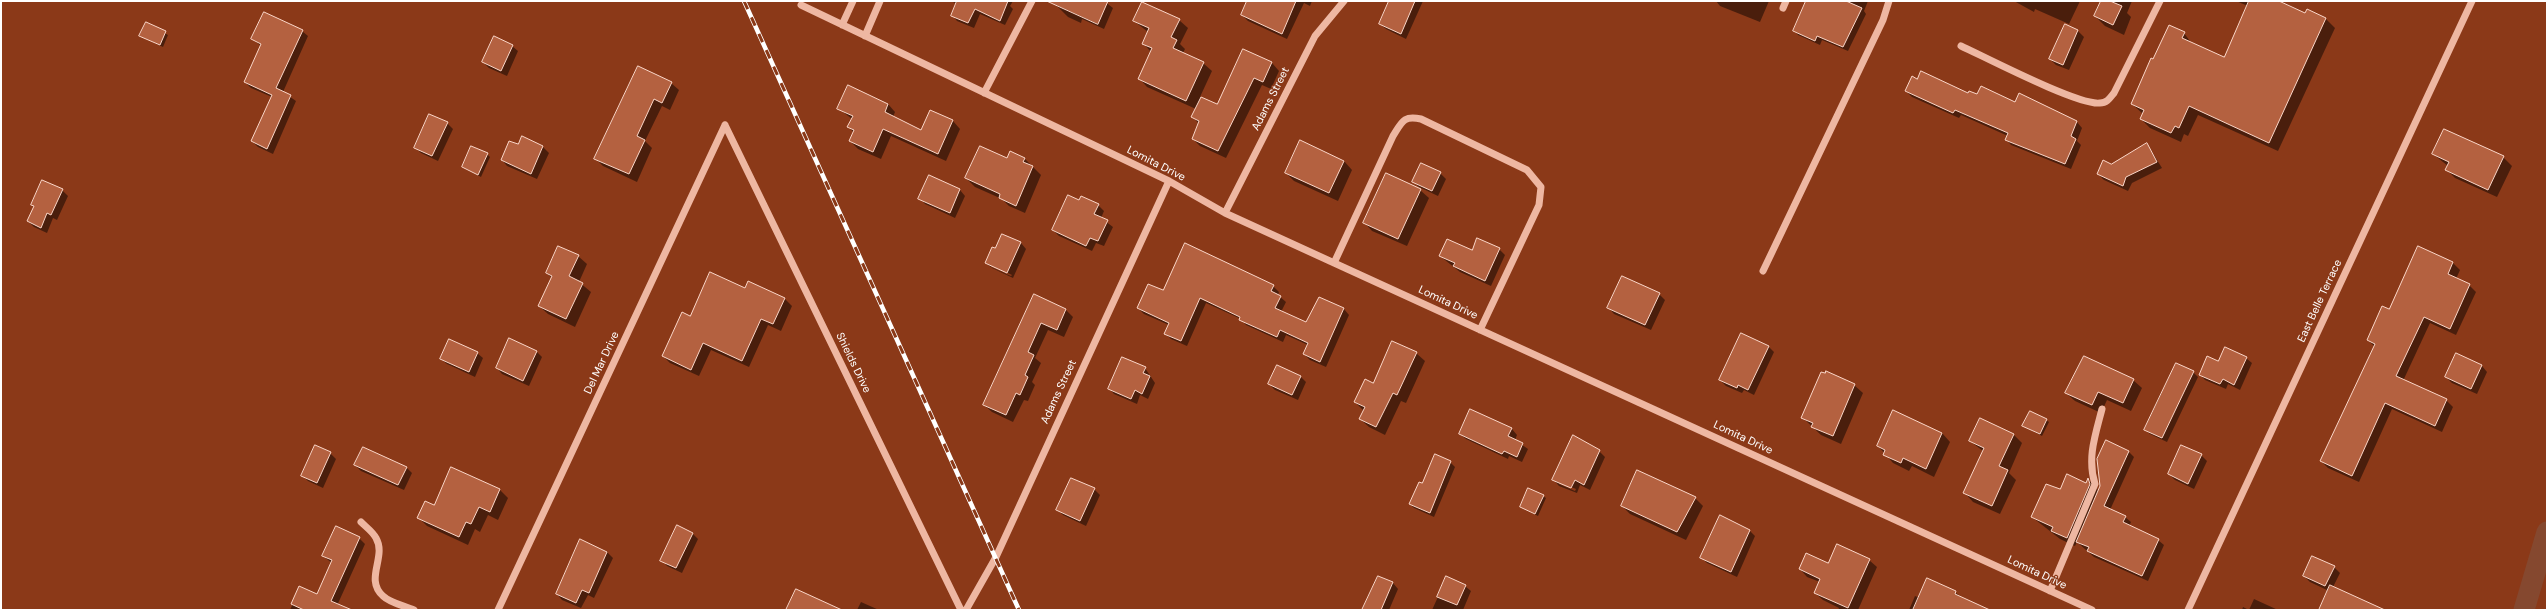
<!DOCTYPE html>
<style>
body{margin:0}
#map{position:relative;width:2548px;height:611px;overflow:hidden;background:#8b3918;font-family:"DM Sans",sans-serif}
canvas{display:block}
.frame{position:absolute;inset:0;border:2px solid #fff;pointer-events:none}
</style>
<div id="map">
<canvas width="2548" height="611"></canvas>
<div class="frame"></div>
</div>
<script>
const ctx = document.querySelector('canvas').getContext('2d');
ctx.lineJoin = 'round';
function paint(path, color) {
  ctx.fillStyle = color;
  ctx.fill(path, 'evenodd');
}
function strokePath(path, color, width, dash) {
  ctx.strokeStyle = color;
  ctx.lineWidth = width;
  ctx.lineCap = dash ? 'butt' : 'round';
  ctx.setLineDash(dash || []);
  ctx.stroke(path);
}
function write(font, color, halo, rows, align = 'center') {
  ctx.font = font + ' "DM Sans",sans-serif';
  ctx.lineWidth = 3;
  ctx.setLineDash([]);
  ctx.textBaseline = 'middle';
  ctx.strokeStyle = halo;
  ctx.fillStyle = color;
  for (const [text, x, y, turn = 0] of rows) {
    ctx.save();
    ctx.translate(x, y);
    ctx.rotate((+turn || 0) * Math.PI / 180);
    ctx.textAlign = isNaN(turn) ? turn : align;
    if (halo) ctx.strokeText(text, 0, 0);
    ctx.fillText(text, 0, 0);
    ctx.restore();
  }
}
paint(new Path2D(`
 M1013,1L1010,6L1013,9L1005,25L980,14L974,28L957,21L952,15L957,4L951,1Z
 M1052,1H1104L1113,8L1104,29L1082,19L1081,23L1068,17Z
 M1248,1H1312L1310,6L1304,3L1287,39L1248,21L1242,15Z
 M1390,1H1423L1406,39L1386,29L1380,24Z
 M1716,1H1769L1760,22L1720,6Z
 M1807,1H1868L1864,11L1866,14L1848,51L1822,40L1820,45L1798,35L1794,30Z
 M2014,1H2080L2069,24L2035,9L2034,12Z
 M2102,1H2132L2127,13L2131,17L2124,35L2105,26L2095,16Z
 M2236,1H2280L2306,14L2326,19L2335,28L2278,151L2198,115L2188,136L2184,134L2181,142L2150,128L2141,119L2143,114L2132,104L2154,61L2184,33L2192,44L2224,58L2248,6Z
 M1179,20L1188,28L1180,44L1185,49L1183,53L1203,63L1212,71L1200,97L1218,105L1244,51L1272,63L1279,71L1271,89L1262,85L1226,158L1200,146L1193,139L1199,124L1193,117L1196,109L1147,87L1139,78L1151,52L1143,43L1148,32L1134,21Z
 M146,23L168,35L163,47L141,36Z
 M2065,26L2078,31L2084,37L2069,70L2056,65L2050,59Z
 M302,31L308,36L283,92L296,101L273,154L258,147L252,141L272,97L251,88L245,82L261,46L253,39Z
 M512,46L518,51L507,76L489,68L483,62Z
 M638,68L671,83L679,90L670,110L662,106L645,141L652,148L637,182L603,166L596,159Z
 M1917,80L2015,104L2019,95L2077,122L2082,128L2077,141L2081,145L2071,169L2011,145L2006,139L2008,136L1961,115L1959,118L1912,97L1906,91Z
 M888,104L895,112L893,117L921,131L931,111L953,121L960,129L946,161L891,136L881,159L858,149L850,141L854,133L849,127L852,119L838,108Z
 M447,123L453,129L438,161L421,153L415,147Z
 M522,137L543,147L549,153L537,179L507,166L502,160L518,146Z
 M2147,144L2162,168L2132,183L2128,191L2104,180L2098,174Z
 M487,154L490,157L481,177L463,167Z
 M2433,154L2503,157L2512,166L2497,197L2455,178L2447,170L2448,166Z
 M1024,158L1041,175L1025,213L1009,206L1002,199L975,187L966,178L1008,159Z
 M1344,161L1352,170L1338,201L1294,181L1286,173Z
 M1440,173L1446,179L1438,196L1419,187L1413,181Z
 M930,176L960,190L965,196L955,218L925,204L920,198Z
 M62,190L68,196L57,220L53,218L47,233L34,227L28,221L34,207L32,205Z
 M1420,190L1429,198L1407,246L1372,231L1364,222Z
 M1080,201L1098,205L1104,211L1101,218L1113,227L1104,246L1096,243L1092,251L1059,236L1053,230Z
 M1002,235L1021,243L1026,249L1013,278L992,268L986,263L996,250ZM991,265L1012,275L1011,276L991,267Z
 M2419,248L2453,263L2460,270L2456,279L2469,285L2476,292L2456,335L2430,323L2403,381L2446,400L2453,407L2442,432L2392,409L2359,482L2328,468L2321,461L2374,346L2368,340L2390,311Z
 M1499,249L1505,255L1491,286L1460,272L1440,256Z
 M578,256L587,264L579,282L591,292L575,327L548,314L539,306L552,278L547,273Z
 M748,283L785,299L792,306L781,331L768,325L749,367L711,350L699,376L670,363L663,356L691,317L746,289Z
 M1273,286L1279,292L1278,295L1286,302L1281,312L1307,324L1320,298L1344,309L1349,315L1326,367L1310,360L1304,354L1308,345L1286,335L1283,342L1246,325L1241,319L1206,303L1187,346L1171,339L1165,333L1169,325L1144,314L1138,308L1163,292Z
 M1659,294L1665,300L1651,330L1614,314L1609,308Z
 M1035,295L1066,310L1073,317L1064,337L1048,330L1035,358L1041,363L1032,382L1035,385L1028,401L1024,400L1013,422L992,412L984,405Z
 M1768,346L1774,352L1754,395L1744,390L1742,393L1726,386L1720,380Z
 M537,352L542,357L529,386L502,374L497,368Z
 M477,353L483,358L475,377L447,364L441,359Z
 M1416,353L1425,361L1406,403L1401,401L1385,435L1369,427L1360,419L1364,411L1355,402L1374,384Z
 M2457,355L2482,366L2487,372L2477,394L2452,383L2446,377Z
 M2246,358L2252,363L2240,390L2228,384L2226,389L2205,380L2200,374L2219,362Z
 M1277,366L1301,377L1306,382L1298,400L1275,390L1269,384Z
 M1145,368L1155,383L1148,399L1140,395L1137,404L1114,394L1109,388Z
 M2193,372L2198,377L2167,442L2150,434L2145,429L2161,393L2163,394Z
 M2133,380L2142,388L2131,411L2107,400L2101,413L2075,401L2066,393Z
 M1854,385L1863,393L1841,444L1821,435L1802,417Z
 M1471,410L1512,429L1517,435L1515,440L1528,449L1522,462L1509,456L1508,459L1466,439L1460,434Z
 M2046,420L2049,422L2042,436L2024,426Z
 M1942,433L1950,442L1934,477L1912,466L1909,471L1893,463L1878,446Z
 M2014,435L2022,443L2009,473L2016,480L2000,514L1973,502L1965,493L1983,451L1970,441Z
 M1599,451L1605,457L1590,490L1580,485L1577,493L1559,486L1554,480ZM1559,482L1576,489L1575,491L1559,484Z
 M2129,452L2134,457L2110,510L2125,517L2131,522L2129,526L2158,540L2164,545L2148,581L2094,557L2077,542L2075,546L2060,539L2032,517L2060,491L2087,484L2089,480L2097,488L2098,493Z
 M330,453L336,459L323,488L308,481L302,475Z
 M2201,455L2207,461L2194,489L2175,480L2169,474Z
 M1450,462L1455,467L1434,517L1414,508L1410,504L1422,485Z
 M355,465L406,467L412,473L404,490L361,471Z
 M452,468L500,490L508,498L498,520L488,515L480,532L475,529L468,545L427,526L419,518L434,507Z
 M1094,489L1100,495L1086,526L1063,515L1058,510Z
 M1543,496L1546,498L1538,516L1521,507Z
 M1695,498L1703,506L1686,540L1630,514L1622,506Z
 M1750,531L1755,536L1737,577L1707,563L1702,558Z
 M692,533L698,539L682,573L667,566L662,560Z
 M359,538L365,544L335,610H290L300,588L317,596L332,563L323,556Z
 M581,541L607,552L613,558L594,598L588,595L581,608L562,600L557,594Z
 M1869,560L1877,567L1858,610H1838L1839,608L1823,600L1815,593L1820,582L1807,577L1800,569Z
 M2334,567L2340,573L2333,587L2380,610H2320L2329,591L2310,582L2304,576Z
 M1379,577L1393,583L1398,589L1389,610H1364Z
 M1447,577L1465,586L1471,591L1463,610H1432Z
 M1955,592L1962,598L1987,610H1909L1915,596L1920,598Z
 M2254,599L2278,610H2249Z
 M861,602L879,610H857Z
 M2243,607L2249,610H2242Z`), '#0007');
strokePath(new Path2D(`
 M2524,610L2547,532`), '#85482f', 21);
const building = new Path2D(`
 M957,1H1008L1000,21L975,9L968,23L951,16Z
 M1047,1H1108L1098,24Z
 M1247,1H1296L1282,34L1241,15Z
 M1389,1H1415L1401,34L1379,24Z
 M1806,1H1846L1862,8L1843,47L1817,36L1815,41L1793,31Z
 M2101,1H2110L2122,6L2113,25L2094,16Z
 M2249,1H2279L2305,13L2307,9L2326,18L2269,143L2189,106L2179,128L2175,126L2171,133L2140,119L2144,110L2131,104L2151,58L2153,59L2169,25L2185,32L2182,38L2224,57Z
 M1142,2L1180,19L1171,37L1177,40L1173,48L1204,62L1186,101L1138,79L1152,48L1142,44L1149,28L1133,21Z
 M264,12L303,30L276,88L291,95L267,149L251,141L272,95L244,82L261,44L251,39Z
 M146,22L166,31L160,45L139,36Z
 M2065,24L2078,30L2063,65L2049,59Z
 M494,36L513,45L501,71L482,62Z
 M1243,49L1272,62L1263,82L1254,78L1218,151L1192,139L1199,121L1191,117L1201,97L1217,104Z
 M638,66L672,82L662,103L654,99L637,136L645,140L629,174L594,159Z
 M1921,71L1968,93L1969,91L1977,94L1981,86L2015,102L2019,93L2077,121L2071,136L2076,139L2065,164L2005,140L2008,133L1955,110L1953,113L1905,91L1912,76L1917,79Z
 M848,85L888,104L885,112L921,130L930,110L953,120L938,154L883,129L873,152L849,141L854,130L847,127L853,116L837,109Z
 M429,114L448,122L432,156L414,148Z
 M2444,129L2504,156L2488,190L2445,170L2449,162L2432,154Z
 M522,136L543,146L531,174L501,160L509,141L518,144Z
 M1300,140L1344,161L1329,193L1285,173Z
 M2147,143L2157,162L2126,177L2123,186L2097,174L2103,160L2111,164Z
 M471,146L488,153L478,175L462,167Z
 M980,146L1007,158L1010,151L1025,158L1023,162L1033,166L1016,206L999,198L1000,194L965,178Z
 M1421,163L1441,172L1432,191L1412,182Z
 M1386,173L1421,189L1398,239L1363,223Z
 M929,175L960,189L950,213L918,199Z
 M42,180L63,189L51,215L47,213L41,228L27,221L34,206L31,205Z
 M1068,195L1079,200L1081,196L1099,204L1094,214L1108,220L1098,241L1090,238L1086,246L1052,230Z
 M1002,234L1021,242L1007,273L985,263L992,247L995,248Z
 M1477,238L1500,248L1485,281L1453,266L1455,263L1439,256L1447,239L1472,250Z
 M1185,243L1274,285L1271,291L1281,296L1275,308L1306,322L1319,297L1344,308L1320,362L1303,354L1308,343L1280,330L1277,337L1239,320L1240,317L1200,298L1181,341L1164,334L1169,323L1137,308L1148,284L1163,290Z
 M558,246L579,255L569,276L583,283L566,319L538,306L552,276L546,273Z
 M2418,246L2453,262L2448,274L2470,284L2450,329L2424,317L2396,376L2447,399L2435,426L2385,403L2352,476L2320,461L2375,344L2367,340L2382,306L2389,309Z
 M710,272L745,288L748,281L785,298L773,324L761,319L742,361L703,343L691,370L662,356L682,312L690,316Z
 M1622,276L1660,293L1645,325L1607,308Z
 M1034,294L1066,309L1057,330L1041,323L1028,352L1034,355L1025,375L1028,377L1020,395L1016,393L1006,415L983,405Z
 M1741,333L1769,346L1748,390L1738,385L1737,388L1719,380Z
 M509,338L537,351L523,381L496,368Z
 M449,339L478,352L469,372L440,359Z
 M1392,341L1417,352L1397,395L1393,393L1376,427L1359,419L1365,407L1354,402L1365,379L1373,383Z
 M2225,347L2247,357L2234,385L2223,379L2220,384L2199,375L2207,356L2218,361Z
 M2456,353L2482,365L2471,389L2445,377Z
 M2084,356L2134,379L2123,403L2098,392L2092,405L2065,393Z
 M1122,357L1146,367L1143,373L1150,376L1142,394L1135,390L1131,399L1108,389Z
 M2176,363L2194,371L2162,438L2144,430Z
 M1277,365L1301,376L1292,395L1268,384Z
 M1826,371L1855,384L1833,436L1811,427L1813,423L1801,418L1821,372L1825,373Z
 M1470,409L1512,428L1508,436L1523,443L1517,457L1504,451L1502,454L1459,434Z
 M1893,410L1942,433L1926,469L1903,458L1901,463L1883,455L1885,450L1877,446Z
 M2030,411L2047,419L2040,434L2022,426Z
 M1980,418L2014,434L1999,466L2008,470L1992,506L1963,493L1984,448L1969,441Z
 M1573,435L1600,450L1584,485L1575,480L1571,488L1552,480Z
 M2106,440L2129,451L2104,506L2126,516L2123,522L2159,539L2142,576L2087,551L2089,547L2076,542L2100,486L2097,459Z
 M315,445L331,452L317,483L301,476Z
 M2181,445L2202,454L2188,484L2168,474Z
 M363,447L407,467L398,485L354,465Z
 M1435,454L1451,461L1430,513L1409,504L1419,482L1422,483Z
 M451,467L500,489L490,512L479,507L471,524L466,522L459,537L417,518L425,501L434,505Z
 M1637,470L1696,497L1677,532L1621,506Z
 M2067,474L2086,483L2088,478L2090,484L2067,538L2051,531L2053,527L2031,517L2046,484L2060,489Z
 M1071,478L1095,488L1080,521L1056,510Z
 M1528,488L1544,495L1535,514L1520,507Z
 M1720,515L1750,530L1731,572L1700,558Z
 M677,525L693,533L676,568L660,561Z
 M336,526L360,537L331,601L352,610H304L291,604L299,586L317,594L332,560L322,556Z
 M580,539L607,552L589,593L582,590L576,603L556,594Z
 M1837,544L1870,559L1848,608L1814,593L1820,579L1799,569L1806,553L1828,563Z
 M2312,556L2335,566L2325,586L2303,576Z
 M1378,576L1393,582L1381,610H1362Z
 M1446,576L1466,585L1457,605L1437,597Z
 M1927,578L1956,591L1955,594L1990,610H1913Z
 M2330,585L2385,610H2319Z
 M796,589L842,610H786Z`);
paint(building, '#b46140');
strokePath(building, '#fad6c8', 1);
strokePath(new Path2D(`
 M801,5L1169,181L1225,213L2092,610
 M1783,8L1786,1
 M842,25L853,1
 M865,36L880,1
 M1961,46C1985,57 2079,106 2100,103C2107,103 2110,98 2114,93L2160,1
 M984,93L1032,1
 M725,125L961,610
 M1225,213L1315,36L1344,1
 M1334,263L1393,136C1402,122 1403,115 1421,119L1527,170L1541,187L1539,205L1480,330
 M1763,271L1883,20L1889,1
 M361,522C366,527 373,532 376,538C387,557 364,579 383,596C390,603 405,606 414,610
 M2050,591L2095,484C2087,458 2095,436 2102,409
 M498,610L725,125
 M966,610L996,557L1169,181
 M2188,610L2472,1`), '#eeb7a2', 7);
const rail = new Path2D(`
 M744,1L1019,610`);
strokePath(rail, '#fff', 4.5);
strokePath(rail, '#8b3918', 3, [9]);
write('11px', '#fff', '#8b3918', [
 ["Adams Street",1271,99,-63],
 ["Lomita Drive",1156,164,27],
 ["East Belle Terrace",2320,301,-65],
 ["Lomita Drive",1448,303,25],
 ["Del Mar Drive",602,363,-65],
 ["Shields Drive",853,363,64],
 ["Adams Street",1059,392,-65],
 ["Lomita Drive",1743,438,25],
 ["Lomita Drive",2037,573,25]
]);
</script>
